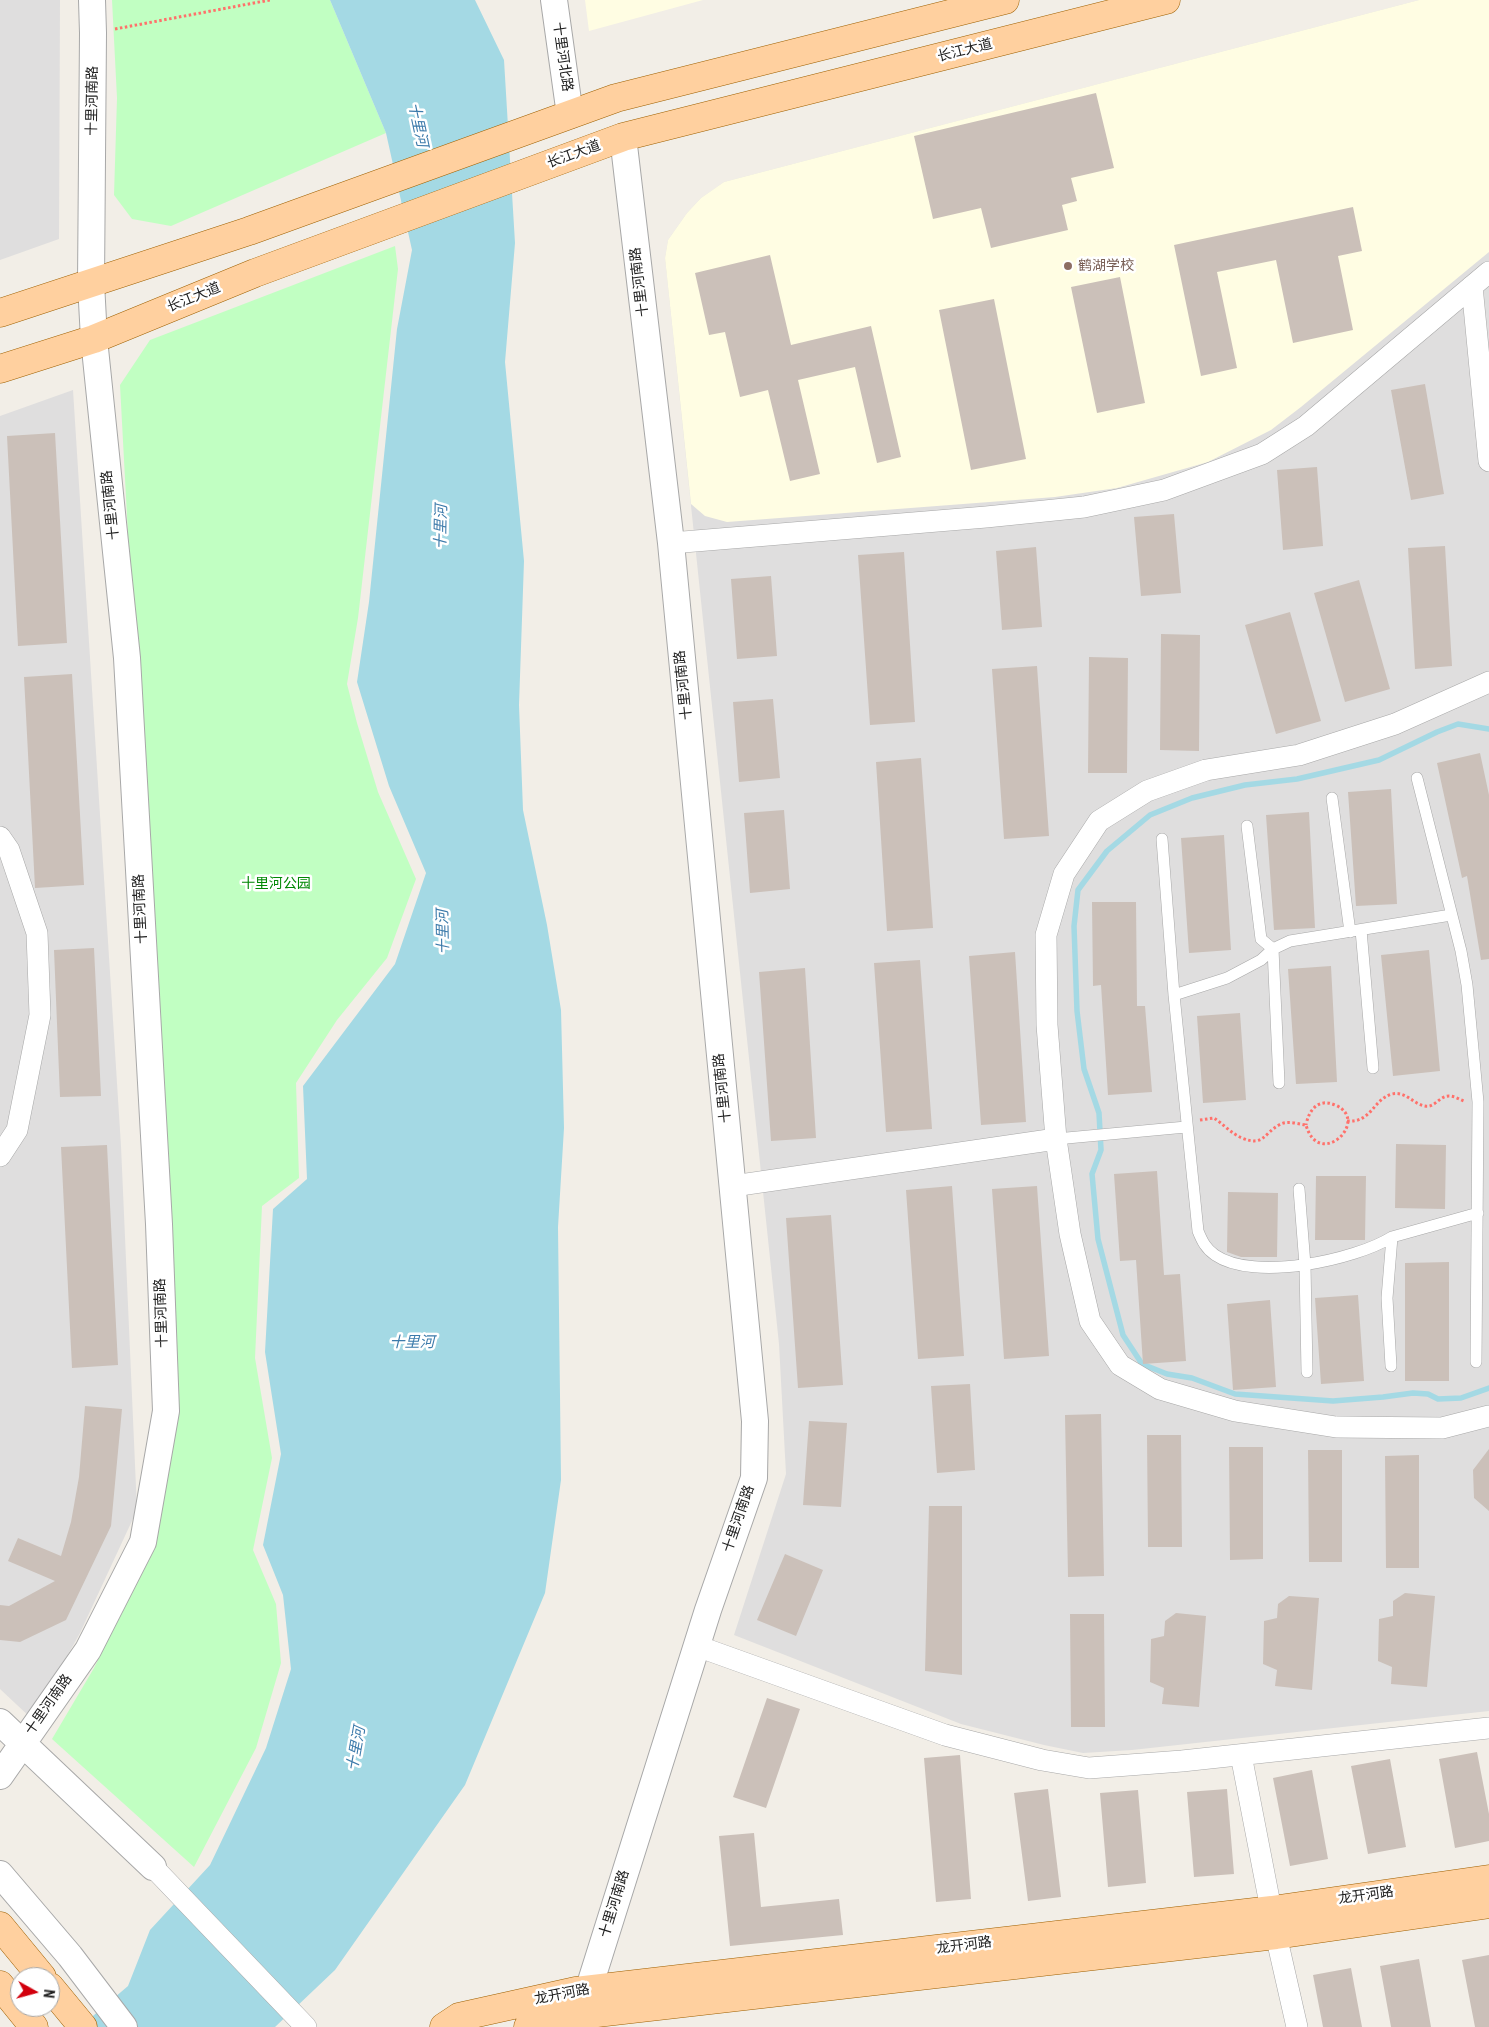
<!DOCTYPE html>
<meta charset="utf-8">
<style>
body{margin:0}
#map{position:relative;width:1489px;height:2027px;overflow:hidden;background:#f2eee7;font-family:"Roboto Condensed",sans-serif}
canvas{display:block}
.north{position:absolute;left:10px;top:1967px;width:50px;height:50px;box-sizing:border-box;background:#fff;border:1px solid #a6a6a6;border-radius:50%;rotate:97deg;font-size:14px;font-weight:700;line-height:20px;text-align:center;color:#212121}
.north::after{content:'';display:block;margin:auto;width:18px;height:22px;background:#d2000d;clip-path:polygon(50% 0,100% 100%,50% 72%,0 100%)}
</style>
<div id="map">
<canvas width="1489" height="2027"></canvas>
<div class="north">N</div>
</div>
<script>
const ctx = document.querySelector('canvas').getContext('2d');
ctx.lineJoin = 'round';
function paint(path, color) {
  ctx.fillStyle = color;
  ctx.fill(path, 'evenodd');
}
function strokePath(path, color, width, dash) {
  ctx.strokeStyle = color;
  ctx.lineWidth = width;
  ctx.lineCap = dash ? 'butt' : 'round';
  ctx.setLineDash(dash || []);
  ctx.stroke(path);
}
function write(font, color, halo, rows, align = 'center') {
  ctx.font = font + ' "Roboto Condensed","Noto Sans SC",sans-serif';
  ctx.lineWidth = 5;
  ctx.setLineDash([]);
  ctx.textBaseline = 'middle';
  ctx.strokeStyle = halo;
  ctx.fillStyle = color;
  for (const [text, x, y, turn = 0] of rows) {
    ctx.save();
    ctx.translate(x, y);
    ctx.rotate((+turn || 0) * Math.PI / 180);
    ctx.textAlign = isNaN(turn) ? turn : align;
    if (halo) ctx.strokeText(text, 0, 0);
    ctx.fillText(text, 0, 0);
    ctx.restore();
  }
}
paint(new Path2D(`
 M0,0H60L59,239L0,260Z
 M1419,0H1489V1711L1132,1750L1083,1753L1044,1745L961,1724L734,1635L786,1474L779,1344L665,258L668,240L687,213L701,198L724,182Z
 M73,390L121,1146L137,1510L80,1633L32,1719L0,1689V416Z`), '#dfdede');
paint(new Path2D(`
 M585,0H703L589,31Z
 M1419,0H1489V252L1301,407L1271,430L1208,462L1117,488L1055,497L727,522L705,516L691,504L665,258L668,240L687,213L701,198L724,182Z`), '#fffde3');
paint(new Path2D(`
 M112,0H330L386,133L171,226L132,219L114,195L117,98Z
 M395,246L398,269L358,618L347,684L357,723L378,792L416,879L387,958L337,1020L296,1083L299,1178L262,1206L255,1358L272,1458L253,1550L276,1604L281,1663L256,1748L194,1867L52,1739L94,1668L153,1548L175,1414L120,385L150,340Z`), '#c1ffc2');
paint(new Path2D(`
 M330,0H475L504,60L515,243L505,362L524,561L519,705L523,810L547,925L561,1010L564,1128L558,1227L561,1480L545,1593L465,1785L335,1970L275,2027H80L128,1986L150,1930L210,1865L266,1748L291,1669L283,1595L263,1545L281,1454L265,1352L273,1209L307,1179L303,1086L395,964L426,873L389,786L357,682L369,602L397,329L412,250L386,133Z`), '#a4d9e4');
strokePath(new Path2D(`
 M1489,729L1458,724L1437,732L1379,760L1297,779L1245,785L1192,798L1150,815L1107,851L1078,890L1074,926L1077,1011L1084,1069L1099,1113L1101,1150L1092,1174L1098,1239L1123,1335L1142,1364L1167,1374L1192,1378L1235,1394L1333,1401L1383,1397L1413,1393L1428,1394L1438,1399L1461,1398L1489,1388`), '#a4d9e4', 5.5);
paint(new Path2D(`
 M1096,93L1114,168L1071,178L1077,201L1062,205L1068,230L991,248L981,208L933,219L914,136Z
 M1353,207L1362,251L1338,256L1353,330L1293,343L1276,260L1217,272L1237,368L1201,376L1174,245Z
 M770,255L791,345L871,326L901,457L877,463L855,367L798,380L820,474L790,481L768,390L740,397L725,332L709,335L695,273Z
 M1120,277L1145,403L1097,413L1071,287Z
 M994,299L1026,459L971,470L939,310Z
 M1425,384L1444,494L1411,500L1391,390Z
 M55,433L67,643L18,646L7,436Z
 M1317,467L1323,546L1283,550L1277,470Z
 M1174,514L1181,593L1141,596L1134,517Z
 M1445,546L1452,666L1415,669L1408,548Z
 M1036,547L1042,627L1002,630L996,551Z
 M904,552L915,722L870,725L858,555Z
 M771,576L777,656L737,659L731,579Z
 M1359,580L1390,689L1345,702L1314,593Z
 M1290,612L1321,721L1276,734L1245,625Z
 M1161,634L1200,635L1199,751L1160,750Z
 M1089,657L1128,658L1127,773H1088Z
 M1037,666L1049,836L1004,839L992,669Z
 M72,674L84,885L35,888L24,677Z
 M773,699L780,778L739,782L733,702Z
 M1480,753L1489,795V959L1481,960L1467,876L1462,878L1437,763Z
 M921,758L933,928L887,931L876,762Z
 M1391,789L1397,904L1356,906L1348,792Z
 M784,810L790,889L750,893L744,813Z
 M1309,812L1315,928L1274,930L1266,815Z
 M1224,835L1231,950L1189,953L1181,838Z
 M1092,902H1136L1137,1006H1145L1152,1092L1108,1095L1101,985L1093,986Z
 M94,948L101,1096L60,1097L54,950Z
 M1429,950L1440,1071L1393,1076L1381,955Z
 M1015,952L1026,1122L981,1125L969,956Z
 M920,960L932,1129L886,1132L874,963Z
 M1331,966L1337,1082L1296,1084L1288,969Z
 M805,968L816,1138L771,1141L759,972Z
 M1240,1013L1246,1100L1203,1103L1197,1016Z
 M1396,1144L1446,1145L1445,1209L1395,1208Z
 M107,1145L118,1365L72,1368L61,1147Z
 M1157,1171L1164,1275L1180,1274L1186,1361L1143,1364L1136,1260L1120,1261L1114,1174Z
 M1316,1176H1366L1365,1240H1315Z
 M952,1186L964,1356L918,1359L906,1190Z
 M1037,1186L1049,1356L1004,1359L992,1189Z
 M1228,1192L1278,1193L1277,1257H1241L1227,1252Z
 M831,1215L843,1385L798,1388L786,1218Z
 M1449,1262V1381H1405V1263Z
 M1358,1295L1364,1381L1321,1384L1315,1298Z
 M1270,1300L1276,1387L1233,1390L1227,1304Z
 M970,1384L975,1470L937,1473L931,1386Z
 M85,1406L122,1409L111,1526L66,1620L20,1642L0,1640V1605L9,1606L55,1581L8,1561L18,1538L61,1556L71,1522L79,1477Z
 M1101,1414L1104,1576L1068,1577L1065,1415Z
 M809,1421L847,1423L841,1507L803,1505Z
 M1147,1435H1181L1182,1547H1148Z
 M1229,1447H1263V1559L1230,1560Z
 M1489,1449V1511L1474,1498L1473,1470Z
 M1308,1450H1342V1562H1309Z
 M1419,1455V1568H1386L1385,1456Z
 M929,1506H962V1675L925,1671Z
 M785,1554L823,1570L796,1636L757,1620Z
 M1405,1593L1435,1596L1427,1687L1391,1684L1392,1667L1378,1661L1379,1619L1393,1616V1601Z
 M1289,1596L1319,1598L1312,1690L1275,1686L1277,1670L1263,1664L1264,1621L1277,1618L1278,1604Z
 M1176,1613L1206,1616L1199,1707L1162,1704L1164,1688L1150,1682L1151,1639L1164,1636L1165,1621Z
 M1070,1614H1104L1105,1727H1071Z
 M767,1698L800,1709L766,1808L733,1797Z
 M1477,1752L1489,1814V1841L1455,1848L1439,1759Z
 M960,1755L971,1899L936,1902L924,1758Z
 M1390,1759L1406,1847L1368,1854L1351,1766Z
 M1312,1770L1328,1859L1290,1866L1273,1778Z
 M1048,1789L1061,1897L1028,1901L1014,1793Z
 M1227,1789L1234,1874L1194,1877L1187,1792Z
 M1138,1790L1146,1883L1108,1887L1100,1793Z
 M754,1833L761,1907L839,1899L843,1935L730,1946L719,1836Z
 M1489,1955V2027H1475L1462,1960Z
 M1419,1959L1431,2027H1391L1380,1966Z
 M1351,1968L1362,2027H1323L1313,1975Z`), '#cbc0b9');
const service = new Path2D(`
 M1417,778L1461,951L1467,985L1478,1102L1476,1362
 M1332,798L1350,932
 M1247,826L1261,939L1273,949L1279,1083
 M1162,839L1174,995L1198,1231C1202,1241 1206,1249 1215,1255C1254,1282 1355,1260 1392,1237L1478,1213
 M1361,930L1373,1068
 M1174,995L1227,978L1261,960L1273,949L1290,941L1451,915
 M1056,1139L1186,1127
 M1299,1189L1305,1265L1307,1372
 M1391,1366L1387,1298L1392,1237`);
const minor = new Path2D(`
 M1472,286L1489,461
 M671,543L986,517L1084,507L1164,490L1262,454L1306,426L1489,272
 M1489,682L1395,724L1299,755L1206,770L1147,791L1099,821L1064,874L1046,935L1047,1025L1056,1139L1070,1234L1090,1321L1120,1365L1160,1389L1235,1411L1336,1427L1442,1428L1489,1416
 M0,837L9,850L37,933L40,1015L17,1130L0,1156
 M733,1186L1056,1139
 M697,1646L945,1735L1042,1760L1089,1768L1182,1761L1489,1728
 M1241,1755L1276,1935L1297,2027
 M153,1867L306,2027`);
const tertiary = new Path2D(`
 M554,0L570,115
 M0,1722L153,1867
 M0,1776L88,1650L143,1542L166,1411L159,1224L127,658L94,339L91,283L93,33L92,0
 M0,1874L70,1956L124,2027
 M582,2010L708,1610L754,1478L755,1421L671,543L623,137`);
const primary = new Path2D(`
 M0,313L249,231L616,98L1005,0
 M0,369L94,339L255,273L623,137L1166,0
 M0,1926L42,1977
 M0,1985L34,2027
 M50,1987L83,2027
 M444,2027L459,2017L576,1991L1272,1910L1489,1879
 M528,2027L580,2015L1276,1935L1489,1904`);
strokePath(service, '#a8a8a8', 12);
strokePath(minor, '#a8a8a8', 22);
strokePath(tertiary, '#a8a8a8', 28);
strokePath(primary, '#9e6000', 29);
strokePath(new Path2D(`
 M115,29L270,0
 M1200,1120L1214,1118C1223,1124 1232,1134 1242,1138C1264,1147 1264,1133 1279,1125C1287,1120 1298,1124 1306,1125C1319,1171 1372,1120 1335,1105C1319,1098 1309,1109 1306,1125
 M1347,1121C1372,1123 1373,1099 1392,1094C1406,1091 1413,1104 1425,1106C1435,1108 1439,1096 1449,1096C1454,1096 1459,1099 1464,1101`), '#ff716b', 3, [2.5, 2.5]);
strokePath(service, '#fff', 11);
strokePath(minor, '#fff', 21);
strokePath(tertiary, '#fff', 26);
strokePath(primary, '#ffd09f', 28);
for (const [x, y, r, color] of [
 [1068,266,5,"#8d6e63"]
]) {
  const dot = new Path2D();
  dot.arc(x, y, r, 0, 2 * Math.PI);
  ctx.fillStyle = color;
  ctx.fill(dot);
  strokePath(dot, '#fff', 2);
}
write('14px', '#212121', '#fff', [
 ["长江大道",965,51,-14],
 ["十里河北路",562,57,82],
 ["十里河南路",93,101,-89],
 ["长江大道",574,155,-20],
 ["十里河南路",640,282,-97],
 ["长江大道",194,298,-22],
 ["十里河南路",111,505,-96],
 ["十里河南路",684,685,-96],
 ["十里河南路",141,909,-93],
 ["十里河南路",723,1088,-96],
 ["十里河南路",162,1313,-92],
 ["十里河南路",739,1519,-71],
 ["十里河南路",49,1705,-55],
 ["龙开河路",1366,1896,-8],
 ["十里河南路",615,1904,-73],
 ["龙开河路",964,1946,-7],
 ["龙开河路",562,1995,-11]
]);
write('14px', '#785e54', '#fff', [
 ["鹤湖学校",1078,266]
], 'left');
write('14px', '#018804', '#fff', [
 ["十里河公园",276,884]
]);
write('italic 15px', '#3d7bab', '#fff', [
 ["十里河",417,125,78],
 ["十里河",442,527,-89],
 ["十里河",444,932,-91],
 ["十里河",412,1343],
 ["十里河",357,1749,-80]
]);
</script>
